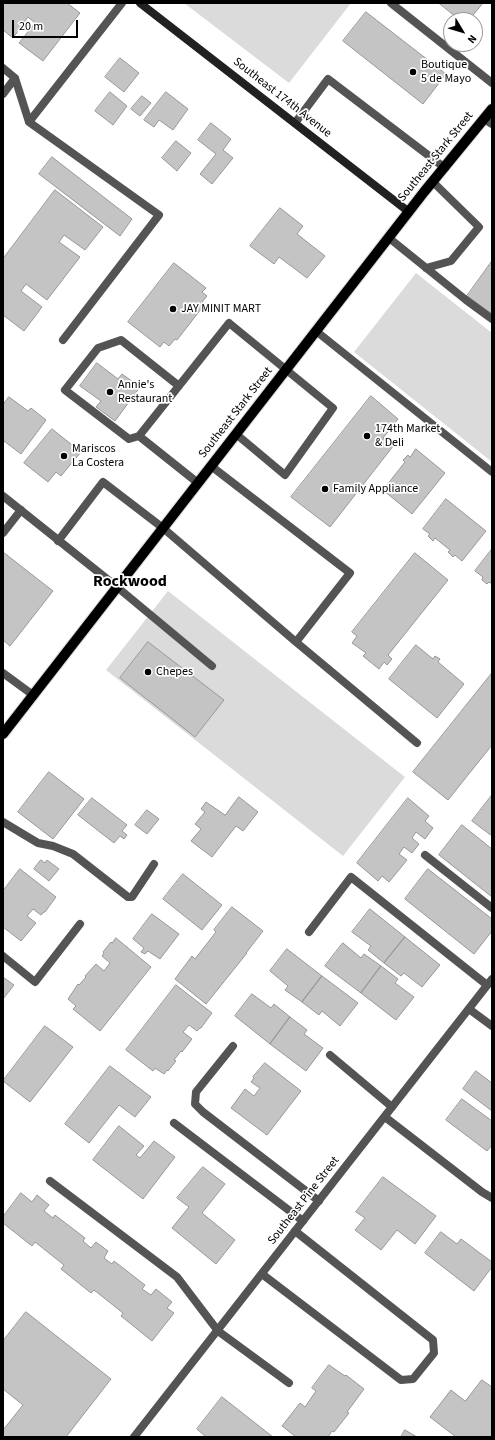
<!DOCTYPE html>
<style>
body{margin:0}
#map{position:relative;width:495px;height:1440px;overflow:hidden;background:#fff;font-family:"Source Sans 3",sans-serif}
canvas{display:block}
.frame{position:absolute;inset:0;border:4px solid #000;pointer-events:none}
.north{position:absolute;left:443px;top:12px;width:40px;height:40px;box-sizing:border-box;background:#fff;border:1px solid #999;border-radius:50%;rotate:128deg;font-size:11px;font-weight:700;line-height:16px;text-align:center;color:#000}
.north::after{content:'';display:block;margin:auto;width:14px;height:18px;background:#000;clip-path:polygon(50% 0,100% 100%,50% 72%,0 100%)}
.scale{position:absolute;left:12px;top:20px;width:66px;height:18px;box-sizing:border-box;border:2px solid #000;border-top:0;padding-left:5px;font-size:12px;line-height:14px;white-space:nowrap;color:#000;-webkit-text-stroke:3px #fff;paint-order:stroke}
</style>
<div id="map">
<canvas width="495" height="1440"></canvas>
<div class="frame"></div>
<div class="north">N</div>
<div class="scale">20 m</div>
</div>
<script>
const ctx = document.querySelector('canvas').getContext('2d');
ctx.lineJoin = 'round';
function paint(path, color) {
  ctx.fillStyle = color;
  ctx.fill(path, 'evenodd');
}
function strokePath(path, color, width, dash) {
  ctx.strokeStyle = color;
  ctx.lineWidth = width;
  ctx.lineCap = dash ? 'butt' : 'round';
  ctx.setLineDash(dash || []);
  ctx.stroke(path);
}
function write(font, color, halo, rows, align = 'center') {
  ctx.font = font + ' "Source Sans 3",sans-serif';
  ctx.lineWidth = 3.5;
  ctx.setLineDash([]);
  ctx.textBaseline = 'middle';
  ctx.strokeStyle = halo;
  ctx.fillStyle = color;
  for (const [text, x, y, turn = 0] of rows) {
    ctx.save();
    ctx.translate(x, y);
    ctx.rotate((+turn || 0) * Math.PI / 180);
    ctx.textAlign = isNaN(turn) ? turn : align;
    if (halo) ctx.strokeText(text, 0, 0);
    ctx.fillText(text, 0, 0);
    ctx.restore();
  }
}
paint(new Path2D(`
 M184,3H351L289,83Z
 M416,273L492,333V462L354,352Z
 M168,591L405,777L343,856L106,670Z`), '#dbdbdb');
const building = new Path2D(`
 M3,3H67L80,13L43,61L19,43L35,23L28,17L13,38L3,30Z
 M439,3H483L469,20H460Z
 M366,12L446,74L423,104L343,41Z
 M120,58L139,73L124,92L105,77Z
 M110,92L127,106L113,125L95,111Z
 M166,92L188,109L173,130L159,120L154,127L144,120Z
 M142,96L151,103L140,116L131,109Z
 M211,123L231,139L223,150L233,158L212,184L200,174L216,154L198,140Z
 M176,141L191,153L177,171L162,158Z
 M52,157L132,219L120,236L39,174Z
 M55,190L103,227L85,250L64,235L59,242L80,257L47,300L26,284L21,291L42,307L24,331L3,315V259Z
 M280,208L303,226L297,234L325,256L307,278L279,257L274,264L250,246Z
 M492,261V314L467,296Z
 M174,263L206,288L202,292L207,296L202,302L205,304L177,340L175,339L169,346L164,342L160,347L128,322Z
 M97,363L118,379L122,374L140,387L115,421L96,407L101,401L80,386Z
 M371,396L398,419L383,438L394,445L330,527L291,497Z
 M9,397L28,411L31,408L46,420L21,454L4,441L3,443V405Z
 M52,429L81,452L61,476L56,472L48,482L24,463Z
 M416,449L445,473L412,514L383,490L405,462L403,460L408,455L410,457Z
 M446,499L486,531L462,561L455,555L453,557L448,552L450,550L435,538L433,541L428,536L430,534L423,529Z
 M492,549V584L489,582L487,584L482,580L483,577L475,571Z
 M3,552L53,591L10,646L3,640Z
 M415,553L448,580L388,655L392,659L387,665L384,662L379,669L363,656L366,653L352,643L357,636L352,632Z
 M148,642L224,700L195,737L120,678Z
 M416,645L433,659L435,656L440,659L438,662L464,684L437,718L389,679Z
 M492,673V745L448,800L413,772Z
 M49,772L84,799L53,839L18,812Z
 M492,795V836L472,821Z
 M239,797L258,812L243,831L236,826L212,857L191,841L201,829L195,824L205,812L201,809L206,802L225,815Z
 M92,798L127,825L122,831L127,835L124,839L120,836L114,843L78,815Z
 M408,798L429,816L425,821L433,828L425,839L416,832L412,838L419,844L412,853L404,847L399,854L407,860L389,882L382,876L378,881L357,863Z
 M147,810L159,819L147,834L135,825Z
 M462,825L492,849V897L439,855Z
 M41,860L45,863L47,860L59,869L49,881L34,869Z
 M20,869L56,897L45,912H44L41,915L33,909L27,916L36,923L21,941L3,927V891Z
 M428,869L492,919V931L474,954L405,899Z
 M183,874L222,905L202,930L163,899Z
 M232,907L263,931L246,953H247L206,1004L175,979L192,956L195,959L216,932L214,930Z
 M370,909L405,937L384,963L368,950L371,946L352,932Z
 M152,914L179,934L160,959L148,951L145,954L141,952L144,948L133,939Z
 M405,937L440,965L422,987L404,973L401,976L384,963Z
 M116,938L151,967L100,1031L73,1009L76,1006L68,999L78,984L79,985L86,977L85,976L96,964L104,971L110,963L102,956L104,953L103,952L111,942L112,943Z
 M343,943L361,958L364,954L381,966L361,993L325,966Z
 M287,949L322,976L302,1002L285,990L288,986L270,971Z
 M381,966L398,979L395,983L414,997L396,1020L361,993Z
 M322,976L358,1003L340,1026L322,1011L319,1015L302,1002Z
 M3,977L14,985L3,999Z
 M176,985L212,1013L201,1028H200L197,1031L189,1025L183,1032L192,1039L182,1052L181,1051L174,1060L176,1061L168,1071L167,1070L164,1074L155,1068L153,1071L126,1050Z
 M252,994L271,1008L274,1004L290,1017L270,1044L235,1016Z
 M290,1017L307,1030L304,1034L323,1048L306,1071L270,1044Z
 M45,1026L73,1047L30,1102L3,1081Z
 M265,1063L301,1091L267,1135L231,1108L245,1089L254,1096L260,1088L251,1082L254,1078L253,1077Z
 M110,1066L151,1097L135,1117L119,1105L89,1143L65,1124Z
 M476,1071L492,1083V1111L463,1089Z
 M462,1099L492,1121V1145L487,1151L446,1120Z
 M119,1126L144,1146L136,1155L140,1158L154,1141L175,1157L143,1199L93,1160Z
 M203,1167L225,1184L202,1213L235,1240L216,1264L172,1228L189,1207L177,1198Z
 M383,1177L436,1216L415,1244L397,1230L381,1250L355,1230L365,1218L356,1212Z
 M21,1193L32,1202L37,1195L49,1205L44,1211L53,1218L55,1215L85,1238L83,1241L91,1248L96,1242L108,1251L104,1258L112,1264L114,1261L145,1285L142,1289L151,1295L156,1289L172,1302L167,1308L174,1313L152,1341L121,1316L123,1313L94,1290L91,1293L61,1269L64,1265L35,1242L32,1246L3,1223V1217Z
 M441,1232L457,1244L461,1239L492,1262V1267L474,1291L425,1253Z
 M26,1312L111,1379L66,1437H3V1430L23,1405L3,1389V1341Z
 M329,1365L345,1376L346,1375L364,1389L347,1412L349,1413L334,1432L332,1431L328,1437H296L282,1426L300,1403L305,1407L316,1391L312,1388Z
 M482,1380L492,1387V1437H456L430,1417L451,1390L465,1401Z
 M222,1397L273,1437H206L197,1429Z
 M405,1430L417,1437H401Z`);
paint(building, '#c4c4c4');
strokePath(building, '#989898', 1);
const primary = new Path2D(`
 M3,734L424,192L492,109`);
strokePath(primary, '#dbdbdb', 12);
strokePath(new Path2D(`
 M391,3L492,83
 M3,68L15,78L29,122
 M3,94L15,78
 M484,119L492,124
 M295,123L328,79L445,168
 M389,238L466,300L492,319
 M426,268L451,261L479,227L433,182
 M316,331L492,472
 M63,340L159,215L29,122L122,3
 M139,436L129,439L65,390L98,348L121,340L179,386
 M198,483L139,436L229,323L333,408L285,475L236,434
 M3,533L21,510
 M58,541L103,482L163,528L296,642L350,573L211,466
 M117,587L212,666
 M296,642L417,743
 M3,673L33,695
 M3,822L38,843L53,846L73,854L128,897H132L154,864
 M425,855L492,908
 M309,932L351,877L487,985
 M3,956L35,982L80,924
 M469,1009L492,1026
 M233,1046L196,1092L195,1104L203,1112L319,1201
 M330,1055L392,1107
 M174,1123L303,1221
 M50,1181L177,1277L218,1331L289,1383
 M262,1274L401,1380L413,1379L434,1353L433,1340L295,1231`), '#545454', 8);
strokePath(new Path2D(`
 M3,496L117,587
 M385,1117L482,1192L492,1198
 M134,1437L492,979`), '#545454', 8);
strokePath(new Path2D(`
 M140,3L409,212`), '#212121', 8);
strokePath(primary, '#000', 10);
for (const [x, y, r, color] of [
 [413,72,4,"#000"],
 [173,309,4,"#000"],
 [110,392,4,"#000"],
 [367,436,4,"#000"],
 [64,456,4,"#000"],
 [325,489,4,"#000"],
 [148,672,4,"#000"]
]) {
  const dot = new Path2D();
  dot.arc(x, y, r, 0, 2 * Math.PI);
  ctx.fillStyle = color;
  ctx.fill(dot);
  strokePath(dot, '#fff', 1.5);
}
write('12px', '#000', '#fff', [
 ["Boutique",421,65],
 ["5 de Mayo",421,79],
 ["JAY MINIT MART",181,309],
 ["Annie's",118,385],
 ["Restaurant",118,399],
 ["174th Market",375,429],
 ["& Deli",375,443],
 ["Mariscos",72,449],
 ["La Costera",72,463],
 ["Family Appliance",333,489],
 ["Chepes",156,672]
], 'left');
write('12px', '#000', '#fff', [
 ["Southeast 174th Avenue",282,98,38],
 ["Southeast Stark Street",436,157,-51],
 ["Southeast Stark Street",236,413,-52],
 ["Southeast Pine Street",304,1201,-52]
]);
write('bold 16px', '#000', '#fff', [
 ["Rockwood",130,582]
]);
</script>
